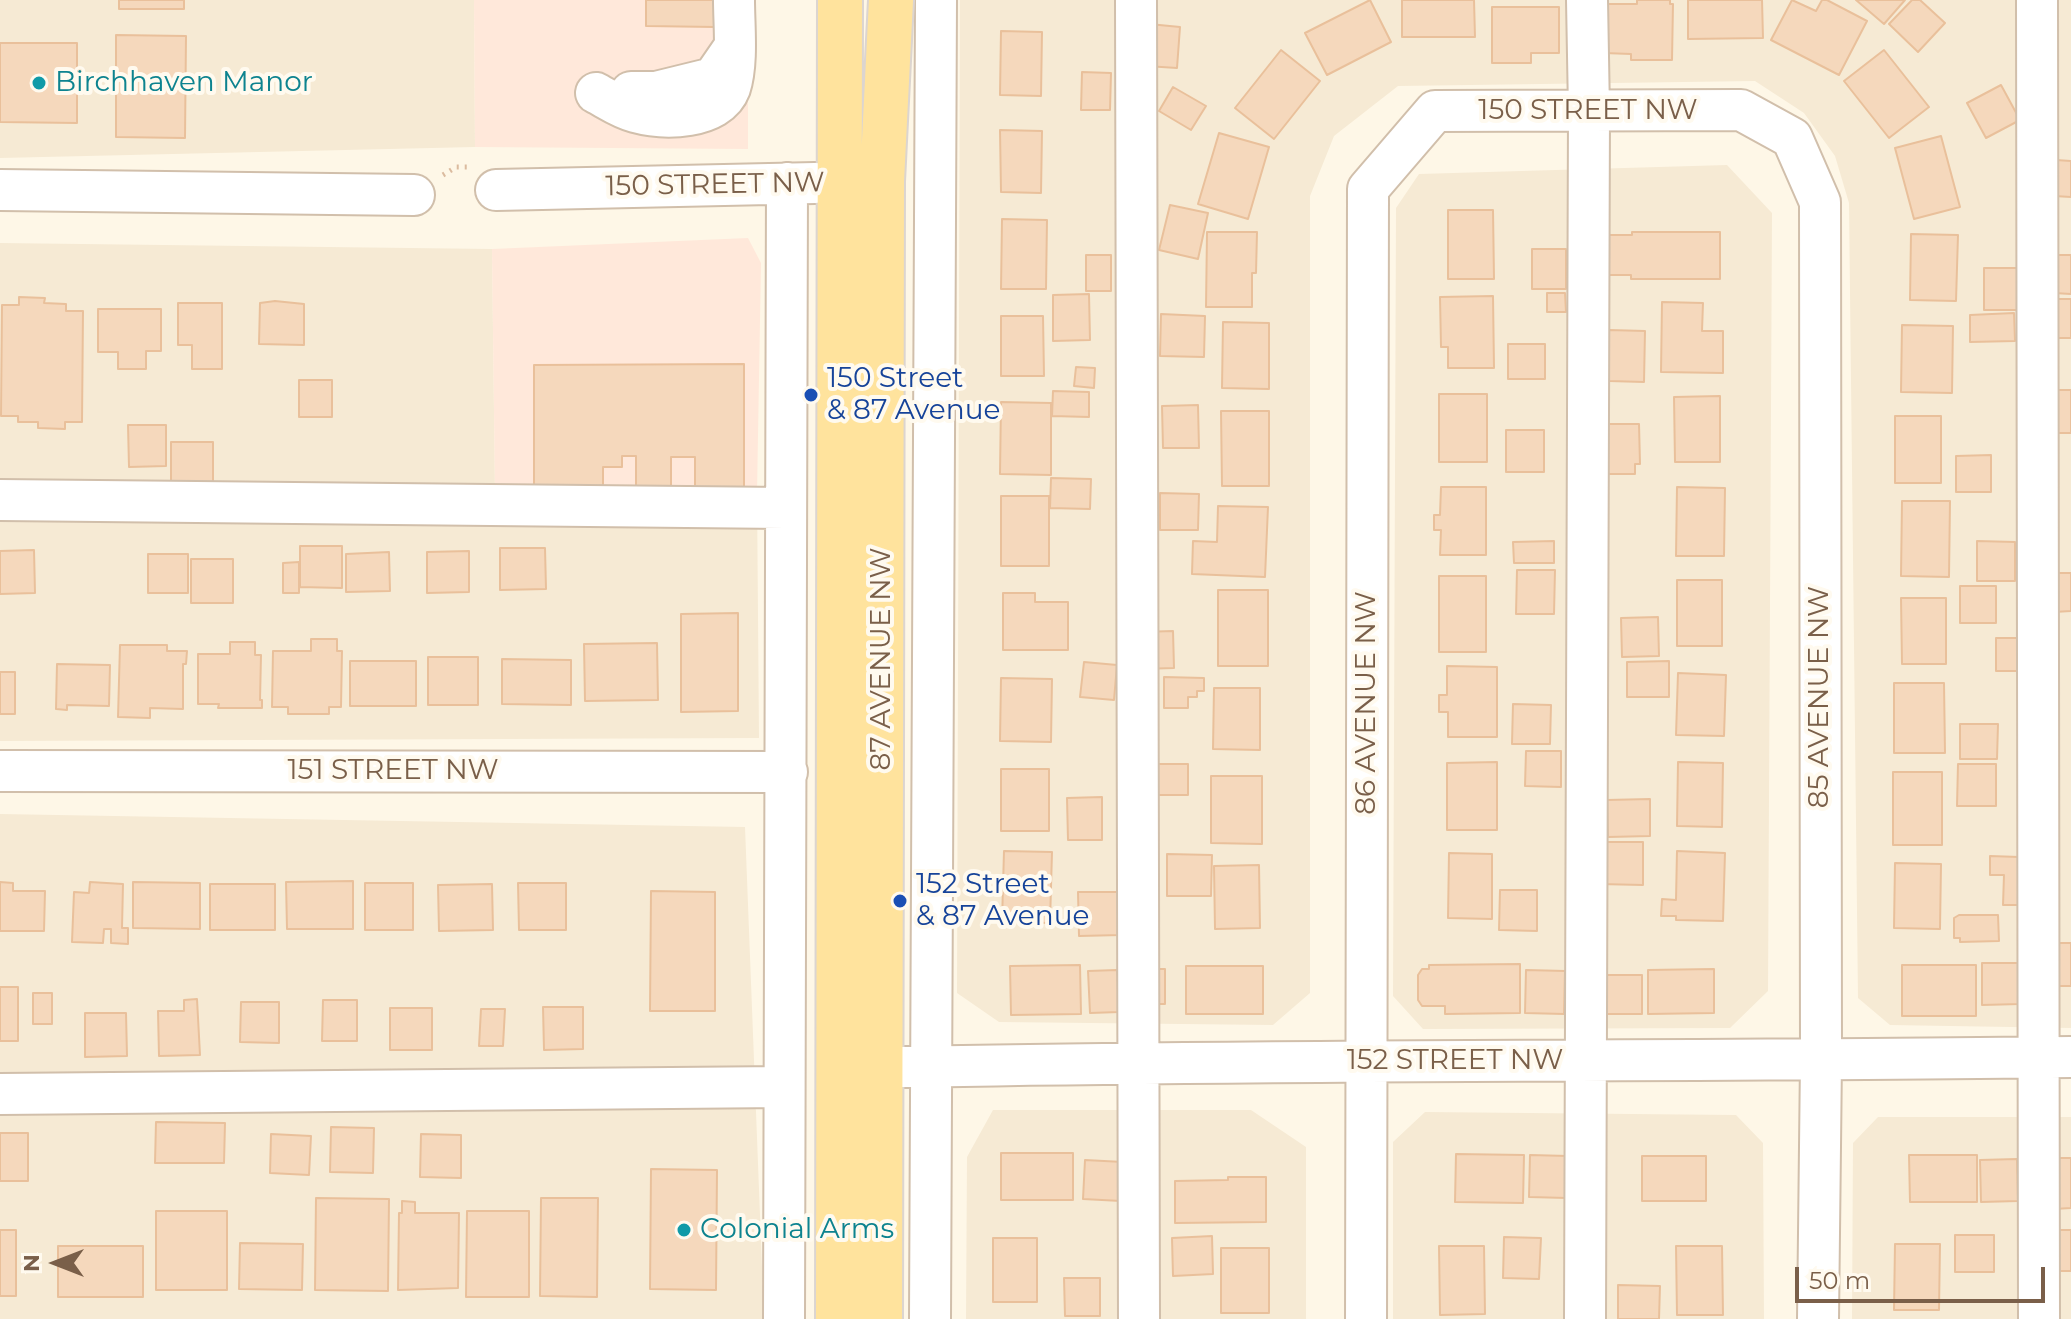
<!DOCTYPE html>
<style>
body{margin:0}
#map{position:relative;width:2071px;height:1319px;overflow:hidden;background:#fef7e7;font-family:Montserrat,sans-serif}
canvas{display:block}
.north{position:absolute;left:16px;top:1223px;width:80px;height:80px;-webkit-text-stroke:6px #fffaef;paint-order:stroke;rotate:270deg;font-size:22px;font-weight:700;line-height:32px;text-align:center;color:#7a5f49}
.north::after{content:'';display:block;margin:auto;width:28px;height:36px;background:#7a5f49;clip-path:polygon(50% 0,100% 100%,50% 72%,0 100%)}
.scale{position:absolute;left:1795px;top:1267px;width:250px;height:36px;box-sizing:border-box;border:4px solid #7a5f49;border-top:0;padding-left:10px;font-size:24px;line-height:28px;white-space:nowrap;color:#7a5f49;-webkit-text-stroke:6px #fffaef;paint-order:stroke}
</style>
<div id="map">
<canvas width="2071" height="1319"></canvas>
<div class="north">N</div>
<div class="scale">50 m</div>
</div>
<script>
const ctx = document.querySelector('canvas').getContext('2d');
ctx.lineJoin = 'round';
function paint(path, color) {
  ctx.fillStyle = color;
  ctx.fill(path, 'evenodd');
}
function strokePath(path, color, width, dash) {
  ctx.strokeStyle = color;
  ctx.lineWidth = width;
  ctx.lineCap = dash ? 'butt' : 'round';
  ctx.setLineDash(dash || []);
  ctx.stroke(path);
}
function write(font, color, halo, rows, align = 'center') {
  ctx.font = font + ' Montserrat,sans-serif';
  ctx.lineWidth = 8;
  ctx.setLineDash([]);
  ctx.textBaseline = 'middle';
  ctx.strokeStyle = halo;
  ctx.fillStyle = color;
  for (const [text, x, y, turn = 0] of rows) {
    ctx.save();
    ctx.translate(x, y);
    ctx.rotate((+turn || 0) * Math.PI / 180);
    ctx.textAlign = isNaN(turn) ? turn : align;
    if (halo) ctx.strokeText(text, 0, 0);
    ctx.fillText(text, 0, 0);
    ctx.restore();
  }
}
paint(new Path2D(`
 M0,0H474L475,147L0,158Z
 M960,0H2071V1028L1890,1025L1858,998L1849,203L1835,156L1804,113L1755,81L1398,86L1334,136L1310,196V993L1273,1025L999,1022L957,993Z
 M1727,165L1772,213L1768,991L1730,1028L1423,1029L1393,996L1396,208L1419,174Z
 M0,243L492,249L495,491L757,493L759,738L0,741Z
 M0,814L745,827L764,1319H0Z
 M993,1110H1251L1306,1147V1319H966L967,1157Z
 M1425,1112L1736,1115L1763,1143L1764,1319H1393V1142Z
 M1878,1117H2071V1319H1852L1853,1143Z`), '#f6ead4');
paint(new Path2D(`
 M474,0H748V149L475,147Z
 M748,238L761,263L757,493L495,492L492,249Z`), '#ffe8da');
const building = new Path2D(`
 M119,0H184V9H119Z
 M646,0H715V27L646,26Z
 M1370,0L1391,42L1327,75L1305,33Z
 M1402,0H1474L1475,37H1402Z
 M1637,0H1670V4H1673L1672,60H1631V54L1604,53L1605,4H1637Z
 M1688,0H1762L1763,38L1688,39Z
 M1792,0L1816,11L1822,0H1827L1867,21L1839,75L1771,40Z
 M1856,0H1905L1884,24Z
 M1912,0H1920L1945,23L1918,52L1889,24Z
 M1492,7H1559V53H1531V63H1492Z
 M1149,24L1180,27L1177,68L1146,66Z
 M1001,31L1042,32L1041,96L1000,95Z
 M116,35L186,36L185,138L116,137Z
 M0,43H77V123L0,122Z
 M1281,50L1320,81L1274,139L1235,108Z
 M1884,50L1929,107L1889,138L1844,81Z
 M1082,72L1111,73L1110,110H1081Z
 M2001,85L2020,120L1986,138L1967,103Z
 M1173,87L1206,106L1191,130L1159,111Z
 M1000,130L1042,131L1041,193L1001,192Z
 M1219,133L1269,147L1248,219L1198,204Z
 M1941,136L1960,207L1914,219L1895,148Z
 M2056,160L2071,161V197L2054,196Z
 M1170,205L1208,213L1198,259L1159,250Z
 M1448,210H1493L1494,279H1448Z
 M1002,219L1047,220L1046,289H1001Z
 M1207,232H1257L1256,273H1252V307H1206Z
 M1632,232H1720V279H1631V275H1599L1598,235H1632Z
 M1911,234L1958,235L1956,301L1910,300Z
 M1532,249H1566V289H1532Z
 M1086,255H1111V291H1086Z
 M2055,255H2071V294L2054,293Z
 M1984,268H2020V310H1984Z
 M1547,293H1565L1566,312H1547Z
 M1089,294L1090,340L1053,341V295Z
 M1493,296L1494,368H1448V347H1441L1440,297Z
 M19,297L45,298L44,303L66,304V311H83L82,422H65V429L38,428V422H18V416H1L2,305H19Z
 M2053,299H2071V338H2053Z
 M275,301L304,304V345L259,344L260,303Z
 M1662,302L1703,303L1702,331H1723V373L1661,372Z
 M178,303H222V369H192V345H178Z
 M98,309H161V351H146V369H118V352H98Z
 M2014,313L2015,341L1970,342V315Z
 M1161,314L1205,316L1204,357L1160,356Z
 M1001,316H1043L1044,376H1001Z
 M1223,322L1269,323V389L1222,388Z
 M1902,325L1953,326L1952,393L1901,392Z
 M1609,330L1645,331L1644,382L1609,381Z
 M1508,344H1545V379H1508Z
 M744,364V493H695V457H671V494H636V456H622V467H603V493H534V365Z
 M1076,367L1095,368L1094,388L1074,386Z
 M299,380H332V417H299Z
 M2053,390H2071V433H2054Z
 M1053,391L1089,392V417L1052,416Z
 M1439,394H1487V462H1439Z
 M1720,396V462H1675L1674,397Z
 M1001,402L1051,403V475L1000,474Z
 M1198,405L1199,448H1163L1162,406Z
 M1221,411H1269V486H1222Z
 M1895,416H1941V483H1895Z
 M1599,424H1639L1640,464H1635V474H1605Z
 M128,425H166V466L129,467Z
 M1506,430H1544V472H1506Z
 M171,442H213V493H171Z
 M1991,455V492H1956V456Z
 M1051,478L1091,479L1090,509L1050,508Z
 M1441,487H1486V555H1440L1441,530H1434V515H1440Z
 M1677,487L1725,488L1724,556H1676Z
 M1160,493L1199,494L1198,530H1160Z
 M1001,496H1049V566H1001Z
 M1902,501H1950L1949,577L1901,576Z
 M1218,506L1268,507L1265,577L1192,574L1193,541L1217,542Z
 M1554,541V563H1514L1513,542Z
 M1977,541L2015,542V581H1977Z
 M300,546H342V588L300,587Z
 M500,548H545L546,589L500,590Z
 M34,550L35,593L0,594V551Z
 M469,551V592L427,593V552Z
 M389,552L390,591L346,592V554Z
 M148,554H188V593H148Z
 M191,559H233V603H191Z
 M299,562V593H283V563Z
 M1517,570H1555L1554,614H1516Z
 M2053,573H2071V611L2054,612Z
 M1439,576H1486V652H1439Z
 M1677,580H1722V646H1677Z
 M1960,586H1996V623H1960Z
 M1218,590H1268V666H1218Z
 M1003,593H1035V602H1068V650H1003Z
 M1901,598H1946V664H1902Z
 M738,613V711L681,712V614Z
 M1658,617L1659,656L1622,657L1621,618Z
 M1173,631L1174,668L1141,669V632Z
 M1996,638H2018V671H1996Z
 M311,639H337V651H342L341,707H329V714H288V707H272L273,651H311Z
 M230,642H255V655H261L260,700H262V708H218L219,704H198V654H230Z
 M657,643L658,700L585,701L584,644Z
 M120,645H167V651H187L186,664H183V709L150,708V718L118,717Z
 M428,657H478V705H428Z
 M502,659L571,660V705L502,704Z
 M350,661H416V706H350Z
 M1669,661V697H1627V662Z
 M1084,662L1117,665L1114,700L1080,697Z
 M57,664L110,665L109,706L67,705V710L56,709Z
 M1447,666L1497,667V737H1448V712H1439V695H1447Z
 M0,672H15V714H0Z
 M1678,673L1726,675L1724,736L1676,735Z
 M1164,677L1204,678V691H1197V697H1188V708H1164Z
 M1001,678L1052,679L1051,742L1000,741Z
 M1894,683H1944L1945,753H1894Z
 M1214,688H1260V750L1213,749Z
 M1513,704L1551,705L1550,744H1512Z
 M1960,724H1998L1997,759H1960Z
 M1526,751H1561V787L1525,786Z
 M1497,762V830H1447V763Z
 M1678,762L1723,763L1722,827L1677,826Z
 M1148,764H1188V795H1148Z
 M1958,764H1996V806H1957Z
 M1001,769H1049V831H1001Z
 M1893,772H1942V845H1893Z
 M1211,776H1262V844L1211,843Z
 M1102,797V840H1068L1067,798Z
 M1650,799V836L1608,837L1607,800Z
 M1600,842H1643V885L1599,884Z
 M1004,851L1052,852L1050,923L1002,922Z
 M1677,851L1725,853L1723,921L1676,920V916H1661L1662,899L1676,900Z
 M1449,853L1492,854V919L1448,918Z
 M1167,854L1212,855L1211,896H1167Z
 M1990,856L2019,857L2022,905H2003L2004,875H1990Z
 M1895,863L1941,864L1940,929L1894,928Z
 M1259,865L1260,928L1215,929L1214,866Z
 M353,881V929H287L286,882Z
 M0,882L13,883V891H45L44,931H0Z
 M90,882L123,884L122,928H128V944L111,943V929H104L103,943L72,942L74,892L89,893Z
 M133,882L200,883V929L133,928Z
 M365,883H413V930H365Z
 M518,883H566V930H519Z
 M210,884H275V930H210Z
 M492,884L493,930L439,931L438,885Z
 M1500,890H1537V931L1499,930Z
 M651,891L715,892V1011H650Z
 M1078,892H1120L1121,935L1079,936Z
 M1959,915H1998L1999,941L1960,942V938H1954V918Z
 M2055,943H2071V986H2054Z
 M1982,963H2020V1004L1982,1005Z
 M1520,964V1013L1445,1014V1006H1422L1418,1000V975L1422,969H1429V965Z
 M1080,965L1081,1014L1011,1015L1010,966Z
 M1902,965H1976V1016H1902Z
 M1186,966H1263V1014H1186Z
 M1151,969H1165V1004H1150Z
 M1714,969V1013L1648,1014V970Z
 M1117,970L1119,1012L1090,1013L1088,971Z
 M1526,970L1565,971L1564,1014L1525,1013Z
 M1607,975H1642V1014H1607Z
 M0,987H18V1041H0Z
 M33,993H52V1024H33Z
 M197,999L200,1055L159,1056L158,1011H184V1000Z
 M323,1000H357V1041H322Z
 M241,1002H279V1043L240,1042Z
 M543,1007H583V1049L544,1050Z
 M390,1008H432V1050H390Z
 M481,1009H505L503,1046H479Z
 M85,1013H126L127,1056L85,1057Z
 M156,1122L225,1123L224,1163H155Z
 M331,1127L374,1128L373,1173L330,1172Z
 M0,1133H28V1181H0Z
 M271,1134L311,1136L309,1175L270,1173Z
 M421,1134L461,1135V1178L420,1177Z
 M1001,1153H1073V1200H1001Z
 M1456,1154L1524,1155L1523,1203L1455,1202Z
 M1530,1155L1568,1156L1567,1198L1529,1197Z
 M1909,1155H1977V1202H1910Z
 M1642,1156H1706V1201H1642Z
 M2053,1158H2071V1208L2054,1209Z
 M2017,1159L2018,1201L1981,1202L1980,1160Z
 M1085,1160L1123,1162L1121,1201L1083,1199Z
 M651,1169L717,1170L716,1290L650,1289Z
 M1228,1177H1266V1222L1175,1223V1181L1228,1180Z
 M316,1198L389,1199L388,1291L315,1290Z
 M541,1198H598L597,1297L540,1296Z
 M402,1201L415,1202V1213H459L458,1288L398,1290L399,1213H402Z
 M156,1211H227V1290H156Z
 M467,1211H529V1297H466Z
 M0,1230H16V1296H0Z
 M2052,1230H2071V1271H2053Z
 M1955,1235H1994V1272H1955Z
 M1212,1236L1213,1274L1173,1276L1172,1238Z
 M1504,1237L1541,1238L1539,1279L1503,1278Z
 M993,1238H1037V1302H993Z
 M240,1243L303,1244L302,1290L239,1289Z
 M1895,1244H1940L1939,1310H1894Z
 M58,1246H143V1297H58Z
 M1439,1246H1484L1485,1314L1440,1315Z
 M1676,1246H1722L1723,1315H1677Z
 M1221,1248H1269V1313H1221Z
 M1064,1278H1100V1316H1065Z
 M1618,1285L1660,1286L1659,1319H1618Z`);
paint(building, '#f5d8bc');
strokePath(building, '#e9c09b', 2);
const minor = new Path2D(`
 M1136,0L1139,1319
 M2037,0L2039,1319
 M631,92H656L713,78L733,49
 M596,93C609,100 622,109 635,112C664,120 718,120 730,88C738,64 734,25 734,0
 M0,190L414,195
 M496,190L815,183
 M0,500L785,508
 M0,771L787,772
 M903,1067C1292,1059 1682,1062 2071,1057
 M0,1094L783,1087
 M784,1319L787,183
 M930,1319L936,0
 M1366,1319L1368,189L1435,111L1741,110L1792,138L1820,202L1821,1060L1818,1319
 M1585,1319L1589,111L1587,0`);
const major = new Path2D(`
 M838,1319L840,0
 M880,1319L882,181L891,0`);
strokePath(minor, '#d1bfab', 44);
strokePath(major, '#dcd5d0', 48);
strokePath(new Path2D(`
 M443,175L456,167H470`), '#dbbb9f', 5, [2, 6]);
strokePath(minor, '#fff', 40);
strokePath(major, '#ffe39d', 44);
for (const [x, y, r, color] of [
 [39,83,8,"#0f9aa8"],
 [811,395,8,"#1a4fb4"],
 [900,901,8,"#1a4fb4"],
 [684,1230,8,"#0f9aa8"]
]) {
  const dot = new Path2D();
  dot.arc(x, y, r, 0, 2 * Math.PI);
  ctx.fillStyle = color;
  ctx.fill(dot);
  strokePath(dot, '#fffaef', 3);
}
write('28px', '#0d838f', '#fffaef', [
 ["Birchhaven Manor",55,83],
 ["Colonial Arms",700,1230]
], 'left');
write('28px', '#7a5f49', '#fffaef', [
 ["150 STREET NW",1588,111],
 ["150 STREET NW",715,185,-1],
 ["87 AVENUE NW",882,659,-90],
 ["85 AVENUE NW",1820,697,-90],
 ["86 AVENUE NW",1367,703,-90],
 ["151 STREET NW",393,771],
 ["152 STREET NW",1455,1061]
]);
write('28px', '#164399', '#fffaef', [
 ["150 Street",827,379],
 ["& 87 Avenue",827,411],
 ["152 Street",916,885],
 ["& 87 Avenue",916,917]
], 'left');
</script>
